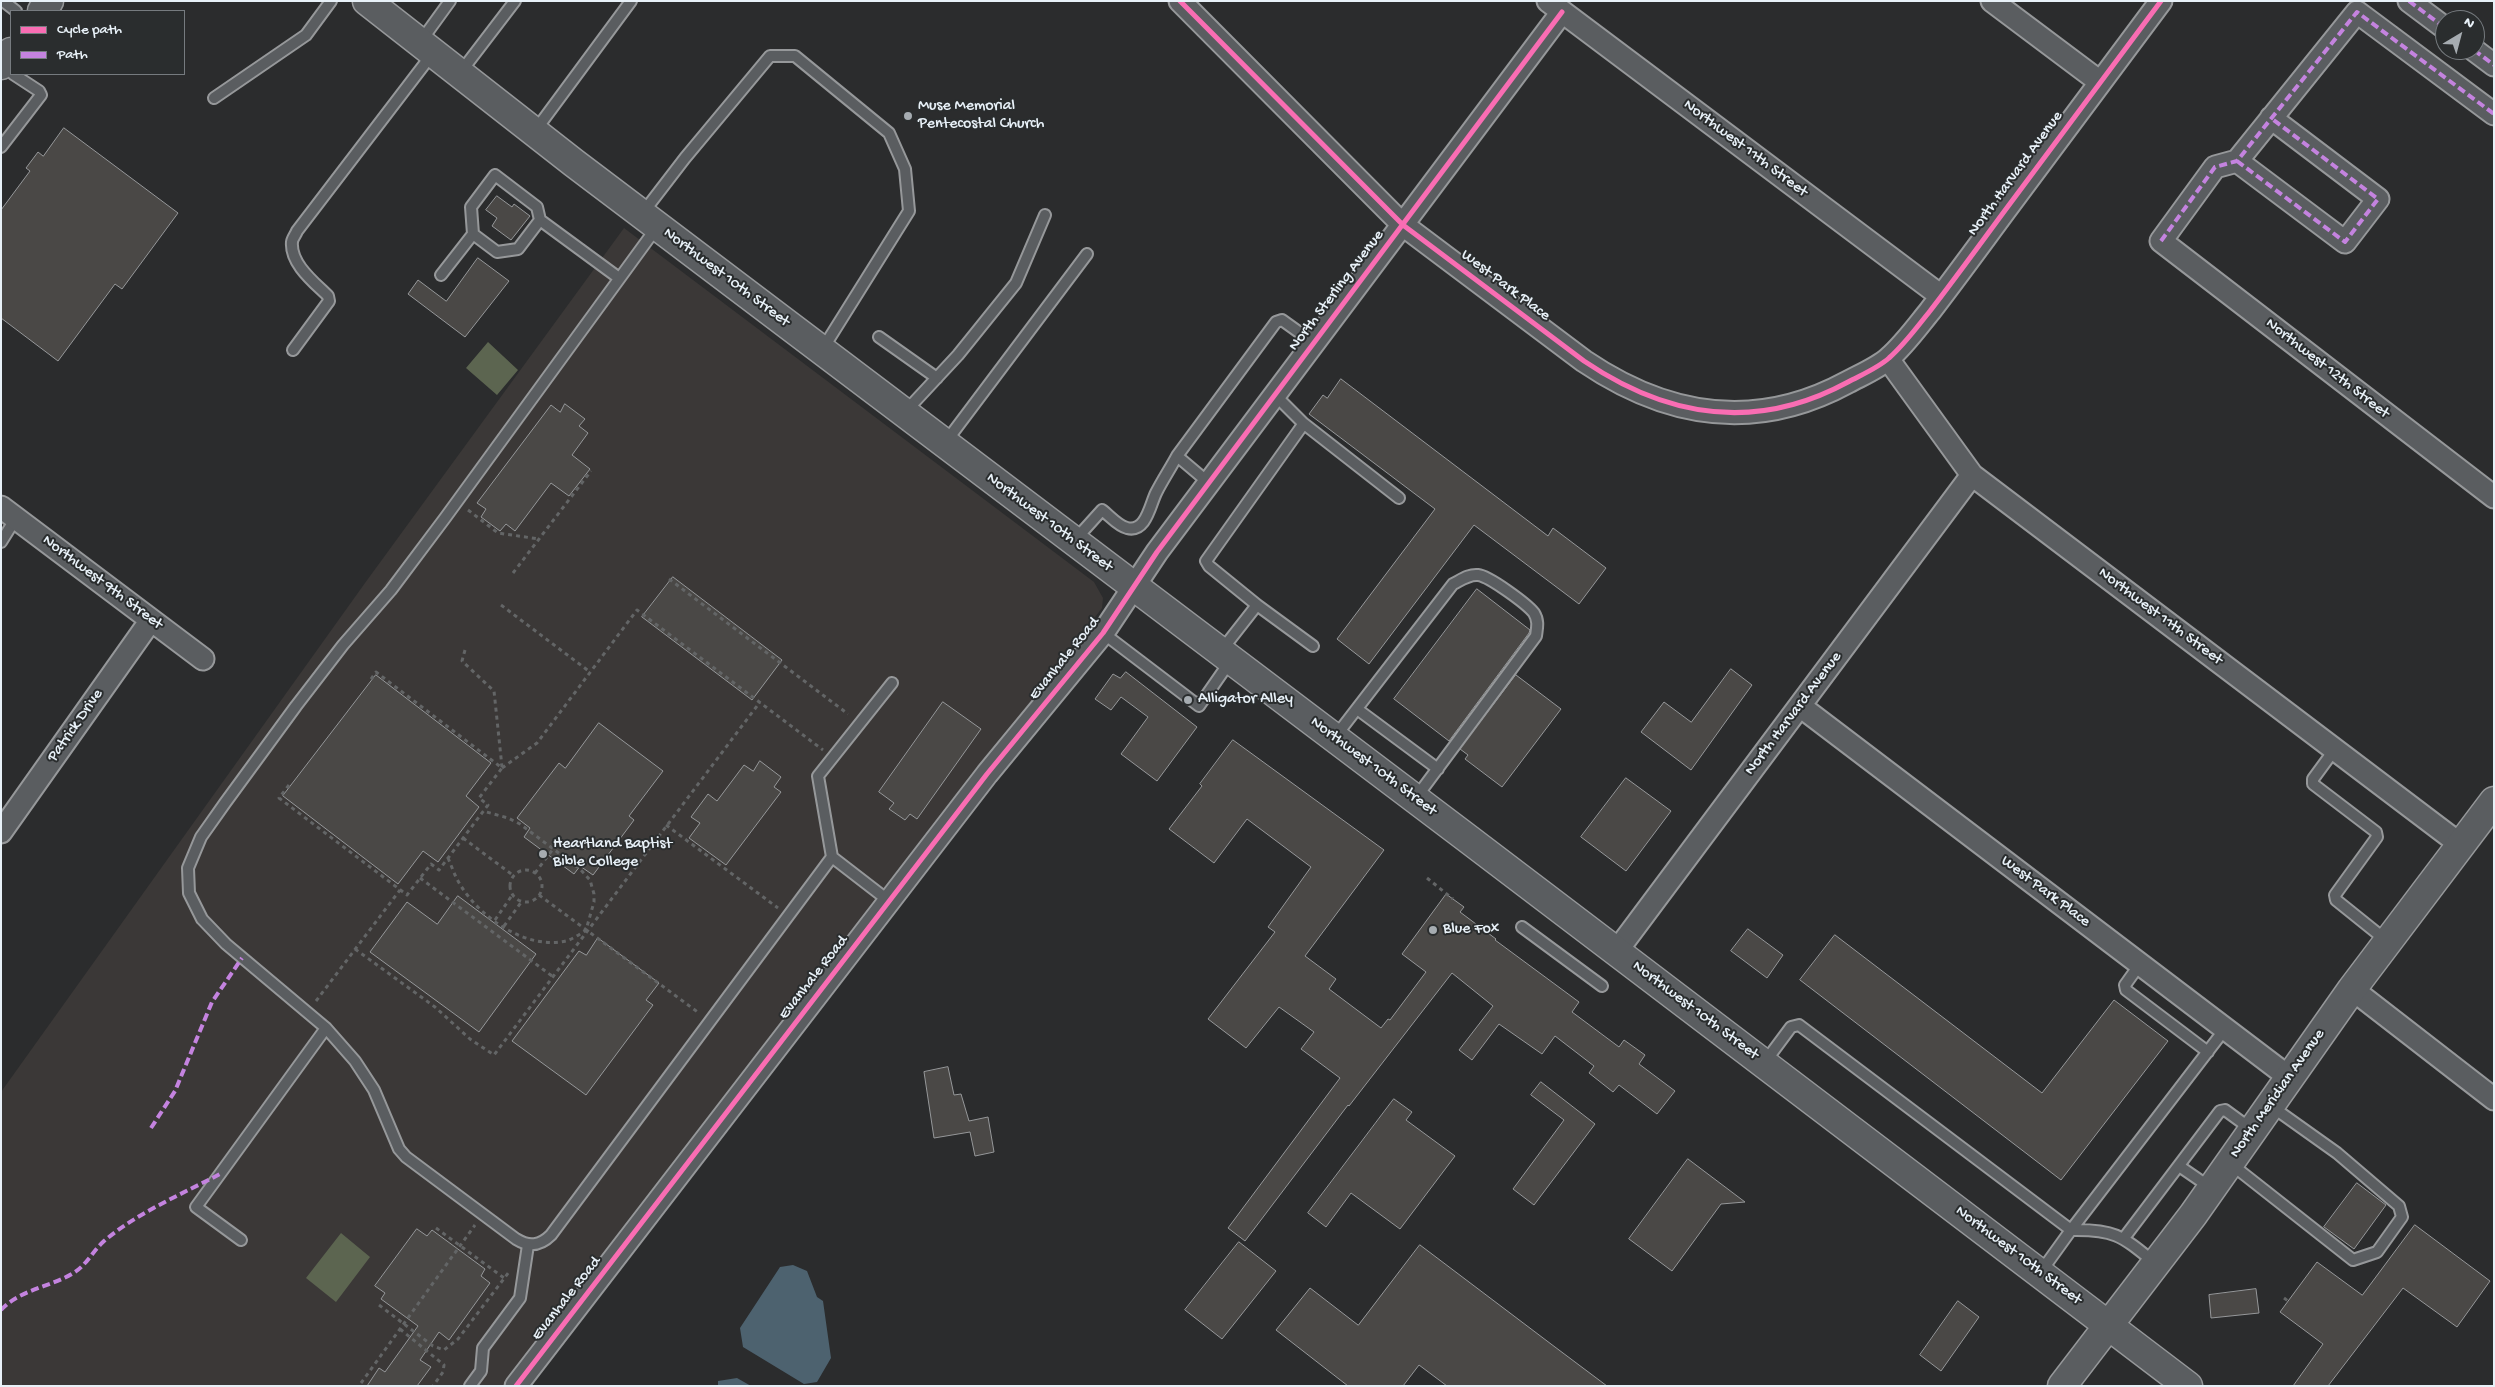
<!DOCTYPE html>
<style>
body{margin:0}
#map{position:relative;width:2495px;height:1387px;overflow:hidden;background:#2b2c2d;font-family:"Gochi Hand",sans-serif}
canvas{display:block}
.frame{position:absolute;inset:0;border:2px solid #e8f1f8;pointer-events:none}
.legend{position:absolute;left:10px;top:10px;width:175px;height:65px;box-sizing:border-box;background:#2a2d2e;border:1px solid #767b7f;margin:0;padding:6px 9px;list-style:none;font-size:15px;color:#e8f1f8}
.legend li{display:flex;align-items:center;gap:10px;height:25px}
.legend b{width:25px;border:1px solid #767b7f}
.north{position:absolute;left:2435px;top:10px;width:50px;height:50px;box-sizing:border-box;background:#2a2d2e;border:1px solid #767b7f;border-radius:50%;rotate:37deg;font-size:14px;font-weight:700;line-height:20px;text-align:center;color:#e8f1f8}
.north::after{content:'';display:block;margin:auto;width:18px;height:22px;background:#a6acb1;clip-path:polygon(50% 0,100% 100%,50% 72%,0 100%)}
</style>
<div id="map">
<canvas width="2495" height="1387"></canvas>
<div class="frame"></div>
<ul class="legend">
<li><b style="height:6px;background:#f96db3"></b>Cycle path</li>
<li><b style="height:6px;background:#c483df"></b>Path</li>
</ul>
<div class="north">N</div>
</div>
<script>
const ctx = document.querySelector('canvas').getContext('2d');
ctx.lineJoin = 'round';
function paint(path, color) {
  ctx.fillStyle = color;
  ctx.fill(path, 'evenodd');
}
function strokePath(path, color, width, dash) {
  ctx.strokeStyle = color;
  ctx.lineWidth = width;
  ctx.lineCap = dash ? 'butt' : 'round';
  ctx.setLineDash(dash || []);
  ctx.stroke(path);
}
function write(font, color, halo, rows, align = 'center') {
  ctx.font = font + ' "Gochi Hand",sans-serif';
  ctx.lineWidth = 4;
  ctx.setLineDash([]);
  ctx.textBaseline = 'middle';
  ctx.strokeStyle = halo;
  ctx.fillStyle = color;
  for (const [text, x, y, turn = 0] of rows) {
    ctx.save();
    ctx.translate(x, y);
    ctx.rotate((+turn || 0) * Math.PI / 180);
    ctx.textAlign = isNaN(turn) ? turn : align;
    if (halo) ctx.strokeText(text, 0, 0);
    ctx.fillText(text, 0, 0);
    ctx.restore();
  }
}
paint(new Path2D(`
 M624,228L1094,582L1103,598L1102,608L507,1386H1V1092L365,583Z`), '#3b3837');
paint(new Path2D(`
 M488,342L518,370L497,395L466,368Z
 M341,1233L370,1257L336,1302L306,1278Z`), '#5c6550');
paint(new Path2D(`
 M793,1265L807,1271L817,1297L823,1301L831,1358L817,1382L804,1384L743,1347L740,1328L780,1267Z
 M737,1378L751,1386H718V1381Z`), '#4d626f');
const building = new Path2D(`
 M64,128L178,213L122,289L115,284L58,361L1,318V210L30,171L26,168L38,152L43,156Z
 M497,196L512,207L514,204L530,216L511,240L492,226L497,218L486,210Z
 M478,258L509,281L465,337L408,294L418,280L446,301Z
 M1341,379L1548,536L1553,528L1606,568L1579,604L1474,525L1369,664L1337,639L1435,509L1309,414L1323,395L1327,398Z
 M565,404L585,419L579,426L588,433L572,455L590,469L569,496L551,483L515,531L506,524L500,531L481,517L486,509L477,503L551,405L560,412Z
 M673,577L782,660L752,700L642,617Z
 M1477,589L1530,630L1529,633L1449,741L1394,699Z
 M1731,669L1752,685L1691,770L1641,732L1664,702L1691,722Z
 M1126,672L1197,727L1157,781L1121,754L1148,717L1121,697L1111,710L1095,699L1113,674L1120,678Z
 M376,675L491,763L466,796L479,807L438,862L423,851L398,884L283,796Z
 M1516,675L1561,709L1502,787L1465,759L1468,755L1460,749Z
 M943,702L981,729L917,819L910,814L905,820L889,809L894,803L879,792Z
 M599,723L663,771L629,816L634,820L593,875L580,866L574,874L524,837L530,828L517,818L559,763L565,768Z
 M1233,740L1384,850L1305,956L1336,979L1329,989L1381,1028L1388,1019L1390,1020L1426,972L1402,954L1446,894L1464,907L1460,912L1496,939L1495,940L1579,1002L1572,1012L1619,1047L1624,1040L1645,1055L1639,1064L1675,1091L1657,1114L1619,1085L1613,1092L1589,1073L1594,1066L1555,1036L1542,1054L1499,1024L1472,1060L1459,1050L1493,1006L1452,973L1349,1106L1348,1105L1245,1241L1228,1228L1340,1078L1301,1049L1314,1032L1279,1007L1246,1048L1208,1019L1275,932L1268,927L1311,867L1247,819L1214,863L1169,829L1202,786L1200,784Z
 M760,761L781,777L774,787L781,792L726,865L689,838L700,823L691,817L708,794L717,801L744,765L753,771Z
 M1626,778L1671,811L1626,871L1581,837Z
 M458,896L536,954L479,1032L370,952L407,902L437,924Z
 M1748,929L1783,955L1767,978L1731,951Z
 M1835,935L2042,1093L2114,1000L2168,1041L2061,1180L1800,980Z
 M598,938L659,983L646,1000L653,1005L586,1095L512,1041L579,951L586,955Z
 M948,1067L954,1095L961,1094L969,1121L988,1117L994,1152L975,1156L970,1132L934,1138L924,1072Z
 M1541,1082L1595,1124L1534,1205L1513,1189L1564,1120L1531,1095Z
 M1394,1099L1412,1112L1406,1120L1455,1156L1400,1229L1351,1193L1326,1227L1308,1213Z
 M1688,1159L1745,1202L1721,1204L1672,1271L1629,1239Z
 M2357,1183L2386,1205L2354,1249L2324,1227Z
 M2415,1225L2490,1281L2457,1327L2403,1288L2328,1386H2293L2323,1344L2280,1312L2317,1262L2362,1295Z
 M417,1229L427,1236L432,1230L485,1269L481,1276L490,1283L449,1340L439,1332L420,1360L431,1367L417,1386H367L379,1368L385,1372L418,1326L381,1299L385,1293L375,1286Z
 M1239,1242L1276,1271L1222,1339L1185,1310Z
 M1420,1245L1551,1344L1607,1386H1447L1419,1365L1403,1386H1348L1276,1330L1310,1288L1358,1325Z
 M2256,1289L2259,1313L2211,1318L2209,1295Z
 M1958,1301L1979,1317L1941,1371L1920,1355Z`);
paint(building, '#4a4846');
strokePath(building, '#96989a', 1);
const lane = new Path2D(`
 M3,1L16,11
 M421,41L450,1
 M460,73L515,1
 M214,98L306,35L331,1
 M535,131L631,1
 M1,147L41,95L39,91L13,74
 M642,214L685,158L770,56H795L889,133L905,169L909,211L822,350
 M657,227L445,518L391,590L343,645L296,706L225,803L201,837L188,868L189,893L202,919L226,944L326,1028L355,1061L374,1090L399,1149L406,1157L516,1239C529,1247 540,1246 551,1235L832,857L818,776L892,683
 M473,234L497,252L518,249L540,220
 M441,275L473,234L471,207L495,175L537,207L540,220L619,278
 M879,337L937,378
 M293,350L329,301L328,296C315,283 290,264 292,242C292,239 296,234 297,231L433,53
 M905,412L958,355L1016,283L1045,215
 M1303,423L1399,498
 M945,443L1087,254
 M1209,483L1177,456L1276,322L1282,320L1314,343
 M1074,541L1102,510C1109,515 1118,526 1127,528C1146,533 1150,505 1156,493C1162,481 1170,469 1177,456
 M1,542L16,518
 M1257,605L1313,646
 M1103,633L1199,706L1231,660
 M1221,651L1257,605L1209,566L1206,561L1302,426L1303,423L1275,395
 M1357,709L1438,769
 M1335,737L1453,584C1461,580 1469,574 1478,575C1489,576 1527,604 1534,613C1539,621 1537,628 1536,636L1415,799
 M2335,749L2313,779V784L2376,832L2377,837L2335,895L2336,900L2387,941
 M832,857L889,901
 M1522,927L1602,986
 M2140,964L2125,985L2126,990L2208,1052
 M1765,1062L1791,1027L1799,1025L2071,1230L2040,1273
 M2231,1164L2353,1260L2377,1252L2402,1217L2399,1206L2337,1153L2271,1106
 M2179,1166L2211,1188
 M2071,1230L2225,1029
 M2071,1230C2115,1229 2122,1236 2155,1263
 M2124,1238L2220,1111L2225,1110L2251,1129
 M241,1240L196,1207L326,1028
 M470,1386L481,1371L483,1348L520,1298L528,1245`);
const street = new Path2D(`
 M1180,1L1403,225L1584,361C1668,418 1756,432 1848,382C1861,375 1878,368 1889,358C1904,345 1917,327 1930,311C1957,276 1983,240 2009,205C2059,137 2110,69 2161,1
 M1548,1L1941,296
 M1992,1L2100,82
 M2409,1L2445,28
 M2474,50L2494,65
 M2494,114L2357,12L2237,161L2215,167L2161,241L2494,497
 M2237,161L2345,242L2378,199L2271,118
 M1888,359L1972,475L2461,845
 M1,507L203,659
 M1800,706L2290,1078
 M1,832L151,620
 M1616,952L1972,475
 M2352,989L2494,1099
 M516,1386L987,774L1103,633L1157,552L1562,12`);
const secondary = new Path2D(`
 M367,1L574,163L1463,835L2188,1386
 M42,11L49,1
 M1,65L11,52
 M2062,1386L2193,1215L2352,989L2494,801`);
strokePath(lane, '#96989a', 14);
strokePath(street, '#96989a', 25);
strokePath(secondary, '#96989a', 31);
strokePath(new Path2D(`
 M468,510L498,533L539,539
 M513,573L591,471
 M669,579L848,714
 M501,605L590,672
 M465,650L462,661L494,691L502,767
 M502,768L537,743L637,610L823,750
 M289,785L279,798L407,895L431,864L439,870L488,805L479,798L502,768L376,672L371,679
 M666,825L778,908
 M463,838L514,876
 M448,858C452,867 455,877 461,886C481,918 526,950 566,941C573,939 580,934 586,930L594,902V894L590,880L580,869L520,824L508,818L483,811
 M510 886a16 16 0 1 1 32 0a16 16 0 1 1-32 0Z
 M535,873L553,849
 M420,878L552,976
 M1427,878L1453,899
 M539,895L699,1013
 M495,920L513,894
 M504,926L522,901
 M355,949L435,1007L470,1039L494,1055L760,702
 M316,1001L400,890
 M436,1228L504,1278
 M2284,1298L2288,1301
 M379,1305L433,1346L444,1350L458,1339L509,1272
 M400,1329L444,1365L443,1372L433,1386
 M361,1383L475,1225`), '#636566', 3, [4, 4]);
strokePath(lane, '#5a5d60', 10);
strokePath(street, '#5a5d60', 21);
strokePath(secondary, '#5a5d60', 28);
strokePath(new Path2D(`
 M2409,1L2445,28
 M2474,50L2494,65
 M2237,161L2345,242L2378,199L2271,118
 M2161,241L2215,167L2237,161L2357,12L2494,114
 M151,1128L175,1091L212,1002L242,958
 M1,1310C20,1289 52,1287 75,1272C87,1264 93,1251 104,1241C137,1213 182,1194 220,1174`), '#c483df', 4, [8, 4]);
strokePath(new Path2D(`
 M1180,1L1403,225L1584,361C1668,418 1756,432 1848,382C1861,375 1878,368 1889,358C1904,345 1917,327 1930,311C1957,276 1983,240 2009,205C2059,137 2110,69 2161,1
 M516,1386L987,774L1103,633L1157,552L1562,12`), '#f96db3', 5);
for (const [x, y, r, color] of [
 [908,116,5,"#a6acb1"],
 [1188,700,5,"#a6acb1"],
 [543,854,5,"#a6acb1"],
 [1433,930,5,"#a6acb1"]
]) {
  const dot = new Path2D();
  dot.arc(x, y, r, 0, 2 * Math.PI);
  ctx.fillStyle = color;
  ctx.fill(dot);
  strokePath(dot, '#2a2d2e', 2);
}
write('16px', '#e8f1f8', '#2a2d2e', [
 ["Muse Memorial",918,107],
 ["Pentecostal Church",918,125],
 ["Alligator Alley",1198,700],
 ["Heartland Baptist",553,845],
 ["Bible College",553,863],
 ["Blue Fox",1443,930]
], 'left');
write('16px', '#e8f1f8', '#2a2d2e', [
 ["Northwest 11th Street",1745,149,37],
 ["North Harvard Avenue",2016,174,-54],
 ["Northwest 10th Street",726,278,37],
 ["West Park Place",1505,286,37],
 ["North Sterling Avenue",1337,291,-53],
 ["Northwest 12th Street",2327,369,38],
 ["Northwest 10th Street",1049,523,37],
 ["Northwest 9th Street",102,583,37],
 ["Northwest 11th Street",2160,617,37],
 ["Evanhale Road",1065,659,-51],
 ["North Harvard Avenue",1794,714,-53],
 ["Patrick Drive",76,726,-55],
 ["Northwest 10th Street",1373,767,37],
 ["West Park Place",2045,892,37],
 ["Evanhale Road",814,978,-52],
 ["Northwest 10th Street",1695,1011,37],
 ["North Meridian Avenue",2278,1094,-55],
 ["Northwest 10th Street",2018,1256,37],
 ["Evanhale Road",567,1299,-52]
]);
</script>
